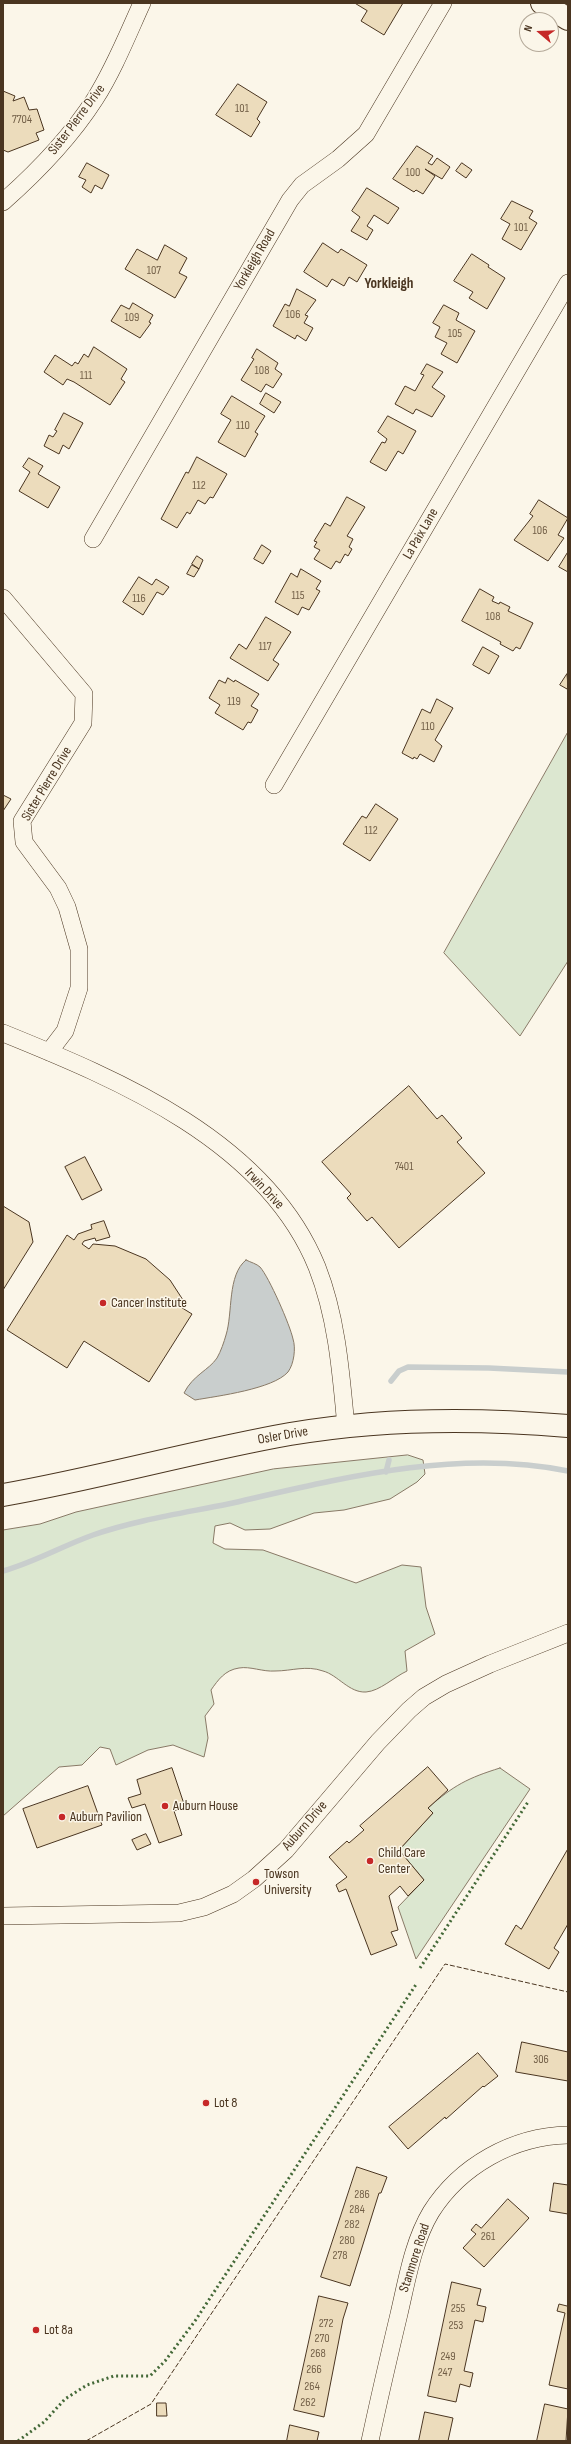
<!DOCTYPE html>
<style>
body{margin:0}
#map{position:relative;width:571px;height:2444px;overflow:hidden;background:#fbf6e9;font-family:"Sofia Sans Condensed",sans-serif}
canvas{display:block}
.frame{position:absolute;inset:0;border:4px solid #4a3520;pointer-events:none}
.north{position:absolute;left:519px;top:12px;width:40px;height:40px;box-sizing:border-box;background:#fbf6e9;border:1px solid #b4a999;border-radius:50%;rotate:289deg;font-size:11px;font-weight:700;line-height:16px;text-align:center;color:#4a3520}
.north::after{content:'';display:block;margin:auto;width:14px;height:18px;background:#c62828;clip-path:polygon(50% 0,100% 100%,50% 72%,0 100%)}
</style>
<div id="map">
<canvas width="571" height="2444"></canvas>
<div class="frame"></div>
<div class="north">N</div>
</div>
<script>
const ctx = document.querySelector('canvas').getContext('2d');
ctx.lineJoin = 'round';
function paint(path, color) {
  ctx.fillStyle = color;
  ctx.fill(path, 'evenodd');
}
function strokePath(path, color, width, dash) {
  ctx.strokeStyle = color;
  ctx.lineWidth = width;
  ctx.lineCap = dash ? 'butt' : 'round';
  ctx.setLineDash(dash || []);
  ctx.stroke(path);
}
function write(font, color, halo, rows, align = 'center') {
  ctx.font = font + ' "Sofia Sans Condensed",sans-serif';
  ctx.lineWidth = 3;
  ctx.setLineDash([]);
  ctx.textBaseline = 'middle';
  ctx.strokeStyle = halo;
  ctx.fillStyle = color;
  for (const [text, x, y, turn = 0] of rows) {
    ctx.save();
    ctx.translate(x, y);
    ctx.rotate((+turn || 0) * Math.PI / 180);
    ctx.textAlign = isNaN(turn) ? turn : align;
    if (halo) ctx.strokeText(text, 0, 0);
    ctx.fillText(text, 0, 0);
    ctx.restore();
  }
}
const green = new Path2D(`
 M568,732V961L520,1036L444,953Z
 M408,1455L423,1460L425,1474L417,1482L390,1499L344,1510L314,1513L270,1529L245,1530L230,1523L215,1526L213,1543L225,1549L263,1550L356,1583L402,1565L421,1567L426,1607L435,1634L405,1651L407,1671C394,1677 380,1691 366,1692C349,1693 338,1675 323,1671C306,1665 292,1671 275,1671C263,1672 250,1666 239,1668C225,1670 218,1680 211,1690L214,1704L205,1716L208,1738L204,1757L173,1745L148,1750L116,1765L110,1749L100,1747L82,1765L59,1767L3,1816V1530L40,1524L76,1512L273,1469Z
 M500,1768L530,1789L416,1959L398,1907L424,1880L399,1850L433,1813L428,1808C454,1785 468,1778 500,1768Z`);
paint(green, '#dce7d0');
strokePath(green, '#887966', 1);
const water = new Path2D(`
 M246,1260C250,1262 257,1264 260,1267C269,1277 290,1325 293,1339C296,1348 294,1364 288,1372C273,1389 218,1396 195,1400L184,1393C193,1375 209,1370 217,1358C221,1351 224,1342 226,1335C233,1313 227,1275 246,1260Z`);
paint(water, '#c9cecd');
strokePath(water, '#887966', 1);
strokePath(new Path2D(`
 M391,1381L399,1371L408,1367L489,1368L568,1372
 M386,1472L389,1460
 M3,1571C35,1562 62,1546 93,1535C136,1520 184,1513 228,1504C338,1479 455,1448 568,1471`), '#c9cecd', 5.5);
const building = new Path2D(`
 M355,3H403L384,35L361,21L367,11Z
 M238,84L267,102L257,119L260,122L251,137L216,115Z
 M3,91L15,96L13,101L24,97L29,110L37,109L44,130L36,133L39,140L8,152L3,150Z
 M417,146L433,156L428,163L432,165L437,158L450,167L442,179L425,169L435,176L423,194L416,190L414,192L393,179Z
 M87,163L109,175L102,189L95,185L91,193L82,187L86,180L79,177Z
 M462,163L472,170L466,178L456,171Z
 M367,188L399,208L388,224L374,215L367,226L373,230L367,240L351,231L360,217L352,211Z
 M512,201L533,211L529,218L537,223L521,250L502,239L510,224L501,219Z
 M323,243L338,253L341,249L367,265L357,282L349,277L344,286L332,279L327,287L304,272Z
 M165,245L187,258L179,273L187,277L175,298L125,269L137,249L157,260Z
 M472,254L489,265L488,267L505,278L487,309L469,298L473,292L454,281Z
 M297,289L316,300L305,315L308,316L304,323L313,328L306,341L297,335L295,339L273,326L285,304L289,306Z
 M133,303L153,315L149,322L151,323L140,338L111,321L121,305L129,309Z
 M444,305L459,313L456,320L475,331L457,363L441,354L447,343L435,337L440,327L433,323Z
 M94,347L127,369L121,379L125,382L110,405L74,382L67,379L63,385L44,372L55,355L72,366L75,362L78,364L84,354L88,357Z
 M257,349L278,363L275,369L282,374L273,388L266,384L261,392L241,380L254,359L252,358Z
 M427,364L443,372L432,387L445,396L432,417L416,409L413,414L395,404L405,386L415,391L424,375L421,374Z
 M266,393L281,402L274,413L260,404Z
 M232,396L265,416L255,432L258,434L245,457L218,442L231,420L221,414Z
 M64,413L83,423L69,449L63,445L59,454L44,446L49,435L53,437L57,431L55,430Z
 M388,416L416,431L403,454L398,451L386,471L370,462L382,442L385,443L387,439L378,432Z
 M197,457L227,474L213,498L210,497L205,504L198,500L190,514L187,512L177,528L161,519L186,472L188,473Z
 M29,458L43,466L38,474L60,487L48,508L19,491L30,472L23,467Z
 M347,497L365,507L347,536L353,539L349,547L352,549L348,556L345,554L340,563L336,561L331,569L314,559L320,550L314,547L317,542L314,541L325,523L330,526Z
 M539,500L568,518L558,535L564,538L548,561L514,540L533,516L530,514Z
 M262,545L271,551L263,564L254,559Z
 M568,552V572L559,567Z
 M197,556L203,560L199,569L192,564Z
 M192,565L199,569L194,577L187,574Z
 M301,569L321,581L316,589L320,591L309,610L302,607L298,615L275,602L291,573L297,577Z
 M139,577L152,585L156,579L169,587L163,595L157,592L143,615L123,602Z
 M480,589L494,597L492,601L499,604L500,602L510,607L508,611L533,623L520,649L516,647L513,651L500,644L501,642L462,621Z
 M266,617L291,632L273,660L279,664L268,681L230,658L239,644L246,649Z
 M483,647L499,656L489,674L473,665Z
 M567,674L568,686L567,689L560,685Z
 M228,678L234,682L235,680L259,694L251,706L258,710L251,723L248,722L243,730L215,713L220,705L209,698L219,680L225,683Z
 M437,699L453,708L435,740L442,746L434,762L420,754L417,759L414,757L413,759L402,753L422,709L430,713Z
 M3,795L11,799L3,811Z
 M376,804L398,819L370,861L343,844L362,816L366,818Z
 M409,1086L437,1119L442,1115L462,1138L457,1142L485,1173L399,1248L372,1217L367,1221L347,1198L351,1194L322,1162Z
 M85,1157L102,1190L82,1200L65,1167Z
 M3,1206L29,1222L33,1242L3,1290Z
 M104,1221L110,1237L96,1241L95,1238L84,1241L82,1244L89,1249L93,1244L115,1246L146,1259L170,1280L183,1300L179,1306L192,1314L149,1382L84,1341L67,1368L7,1330L67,1235L74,1240L78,1234L92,1229L91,1225Z
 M428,1767L448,1790L428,1808L433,1813L399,1850L424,1880L408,1896L400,1886L389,1896L398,1930L391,1932L397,1945L371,1955L346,1889L339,1892L336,1885L347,1877L329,1857L347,1841L349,1843L364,1830L360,1826Z
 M172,1768L185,1807L174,1811L182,1835L159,1843L145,1804L132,1808L128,1798L141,1794L137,1780Z
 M88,1786L102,1825L37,1848L23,1809Z
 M146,1834L151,1844L137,1850L132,1840Z
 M568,1849V1924L554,1948L559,1952L549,1969L505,1944L516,1925L521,1929Z
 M522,2042L568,2052V2081L516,2072Z
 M478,2053L498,2076L484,2087L483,2086L446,2119L445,2117L408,2149L389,2127Z
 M357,2167L387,2177L381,2193H379L350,2286L321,2277Z
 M554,2183L568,2185V2214L550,2211Z
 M508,2199L529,2218L484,2267L463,2248L476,2234L471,2230L476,2224L481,2228Z
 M452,2282L481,2289L477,2305L486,2307L483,2322L475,2320L464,2371L473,2373L470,2387L460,2384L456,2402L428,2396Z
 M319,2296L348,2303L343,2319L324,2417L294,2410Z
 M568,2301V2389L549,2385L565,2313L557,2311L559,2304L567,2306Z
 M157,2403H166L167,2416H157Z
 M545,2404L568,2409L566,2441H537Z
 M425,2412L453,2418L448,2441H419Z
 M290,2425L319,2432L317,2441H287Z`);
paint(building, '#ecdcbc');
strokePath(building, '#4a3520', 1);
const street = new Path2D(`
 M3,202C37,172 70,138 95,99C114,69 127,36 142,3
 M93,539L290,200L302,185L338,159L366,134L443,3
 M3,598L84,694L83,723L22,821L24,842L58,888L67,907L79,949V988L65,1031L49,1052
 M274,785L568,283
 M3,1033C119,1080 266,1141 317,1267C337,1318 341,1373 346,1427
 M3,1916L179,1913L204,1907L233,1894L254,1879L286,1850L378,1742L409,1710L424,1697L446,1684L490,1664L568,1633
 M370,2441C379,2399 389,2356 399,2314C407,2280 413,2242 431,2212C460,2166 513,2136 568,2135`);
const secondary = new Path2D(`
 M3,1495C100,1478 194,1451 290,1434C383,1418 475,1418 568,1426`);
const primary = new Path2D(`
 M542,3L568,19`);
strokePath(street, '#4a3520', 18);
strokePath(secondary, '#4a3520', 24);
strokePath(primary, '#4a3520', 24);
strokePath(street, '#fbf6e9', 17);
strokePath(secondary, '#fbf6e9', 22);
strokePath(primary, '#fbf6e9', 22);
strokePath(new Path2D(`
 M420,1968L528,1802
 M18,2441L44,2422L65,2399L87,2385L114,2376H150L165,2361L195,2321L417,1983`), '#436837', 3, [2, 3]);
strokePath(new Path2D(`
 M86,2441L151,2404L445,1964L568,1992`), '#4a3520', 1, [5, 2]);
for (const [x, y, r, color] of [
 [103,1303,4,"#c62828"],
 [165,1806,4,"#c62828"],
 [62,1817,4,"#c62828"],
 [370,1861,4,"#c62828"],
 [256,1882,4,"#c62828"],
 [206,2103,4,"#c62828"],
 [36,2330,4,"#c62828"]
]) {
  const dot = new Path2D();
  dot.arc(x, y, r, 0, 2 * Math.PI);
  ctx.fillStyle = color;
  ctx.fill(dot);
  strokePath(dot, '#fbf6e9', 1.5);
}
write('12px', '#725f47', null, [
 ["101",242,109],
 ["7704",22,120],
 ["100",413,173],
 ["101",521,228],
 ["107",154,271],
 ["106",293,315],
 ["109",132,318],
 ["105",455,334],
 ["108",262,371],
 ["111",86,376],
 ["110",243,426],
 ["112",199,486],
 ["106",540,531],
 ["115",298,596],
 ["116",139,599],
 ["108",493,617],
 ["117",265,647],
 ["119",234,702],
 ["110",428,727],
 ["112",371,831],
 ["7401",404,1167],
 ["306",541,2060],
 ["286",362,2195],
 ["284",357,2210],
 ["282",352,2225],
 ["261",488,2237],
 ["280",347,2241],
 ["278",340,2256],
 ["255",458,2309],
 ["272",326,2324],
 ["253",456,2326],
 ["270",322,2339],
 ["268",318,2354],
 ["249",448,2357],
 ["266",314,2370],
 ["247",445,2373],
 ["264",312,2387],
 ["262",308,2403]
]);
write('14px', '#4a3520', '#fbf6e9', [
 ["Sister Pierre Drive",77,120,-53],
 ["Yorkleigh Road",255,260,-60],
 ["La Paix Lane",421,534,-60],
 ["Sister Pierre Drive",47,784,-59],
 ["Irwin Drive",264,1189,47],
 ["Osler Drive",283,1436,-10],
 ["Auburn Drive",305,1826,-49],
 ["Stanmore Road",415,2258,-72]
]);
write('14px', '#4a3520', '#fbf6e9', [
 ["Cancer Institute",111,1303],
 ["Auburn House",173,1806],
 ["Auburn Pavilion",70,1817],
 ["Child Care",378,1853],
 ["Center",378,1869],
 ["Towson",264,1874],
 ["University",264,1890],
 ["Lot 8",214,2103],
 ["Lot 8a",44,2330]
], 'left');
write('bold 15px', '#4a3520', '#fbf6e9', [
 ["Yorkleigh",389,284]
]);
</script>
